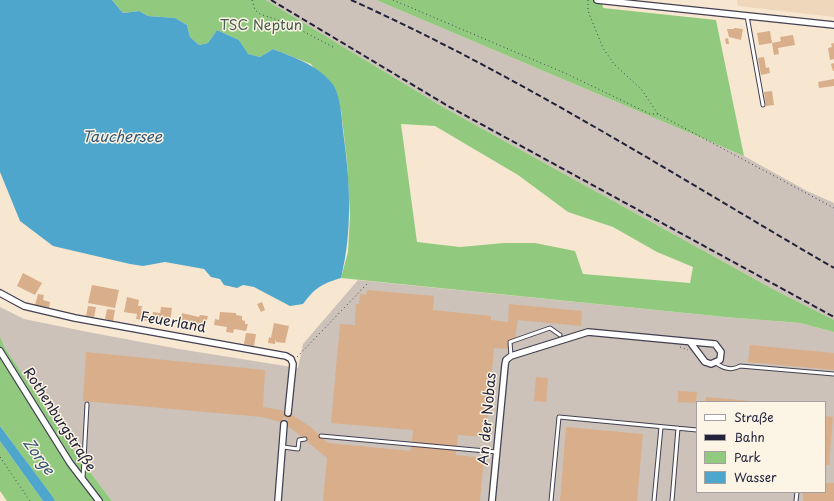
<!DOCTYPE html>
<meta charset="utf-8">
<style>
body{margin:0}
#map{position:relative;width:834px;height:501px;overflow:hidden;background:#f8e7d0;font-family:"Playpen Sans",sans-serif}
canvas{display:block}
.legend{position:absolute;left:696px;top:401px;width:130px;height:92px;box-sizing:border-box;background:#fcf5e5;border:1px solid #a5a1a1;margin:0;padding:5px 7px;list-style:none;font-size:12px;color:#22223b}
.legend li{display:flex;align-items:center;gap:8px;height:20px}
.legend b{width:20px;border:1px solid #a5a1a1}
</style>
<div id="map">
<canvas width="834" height="501"></canvas>
<ul class="legend">
<li><b style="height:5px;background:#fff"></b>Straße</li>
<li><b style="height:5px;background:#22223b"></b>Bahn</li>
<li><b style="height:11px;background:#91ca7e"></b>Park</li>
<li><b style="height:11px;background:#4fa6cc"></b>Wasser</li>
</ul>
</div>
<script>
const ctx = document.querySelector('canvas').getContext('2d');
ctx.lineJoin = 'round';
function paint(path, color) {
  ctx.fillStyle = color;
  ctx.fill(path, 'evenodd');
}
function strokePath(path, color, width, dash) {
  ctx.strokeStyle = color;
  ctx.lineWidth = width;
  ctx.lineCap = dash ? 'butt' : 'round';
  ctx.setLineDash(dash || []);
  ctx.stroke(path);
}
function write(font, color, halo, rows, align = 'center') {
  ctx.font = font + ' "Playpen Sans",sans-serif';
  ctx.lineWidth = 3;
  ctx.setLineDash([]);
  ctx.textBaseline = 'middle';
  ctx.strokeStyle = halo;
  ctx.fillStyle = color;
  for (const [text, x, y, turn = 0] of rows) {
    ctx.save();
    ctx.translate(x, y);
    ctx.rotate((+turn || 0) * Math.PI / 180);
    ctx.textAlign = isNaN(turn) ? turn : align;
    if (halo) ctx.strokeText(text, 0, 0);
    ctx.fillText(text, 0, 0);
    ctx.restore();
  }
}
paint(new Path2D(`
 M737,0H834V17L738,6Z`), '#eed7bb');
paint(new Path2D(`
 M266,0H376L744,156L807,191L834,203V320L773,289L443,107Z
 M358,280L725,317L800,323L834,332V501H112L72,448L5,348L0,336V307L24,319L88,332L179,349L298,368L303,344ZM697,402H825V492H697Z`), '#ccc2b9');
paint(new Path2D(`
 M112,0H266L443,107L773,289L834,320V332L800,323L725,317L341,278L348,252L350,216L347,161L341,110L311,64L273,49L260,57L247,54L239,40L217,30L208,43L199,45L190,37L187,25L175,18L148,16L139,11L123,13ZM401,124L435,126L518,175L568,212L613,227L657,252L693,267L690,283L583,274L575,251L535,243H504L460,247L417,242Z
 M376,0H602L603,8L716,20L744,156Z
 M0,336L5,348L72,448L112,501H55L0,426Z
 M0,441L43,501H7L0,491Z`), '#91ca7e');
paint(new Path2D(`
 M0,0H112L123,13L139,11L148,16L175,18L187,25L190,37L199,45L208,43L217,30L239,40L248,54L260,57L273,49C295,58 319,65 334,86C340,97 342,118 343,131C350,180 353,229 341,278C321,284 315,288 303,304L290,306L254,287L243,285L237,288L224,285L220,279L211,277L204,269L165,262L143,266L130,264L53,246L20,221L0,172Z
 M0,426L52,496L55,501H43L0,441Z`), '#4fa6cc');
paint(new Path2D(`
 M734,28L743,29L741,40L729,37L727,29H734Z
 M770,31L772,43L759,45L757,33Z
 M793,35L795,45L778,48L779,54L774,55L772,43L781,41L780,37Z
 M728,38L729,44H726L725,39Z
 M834,43V59L830,60L828,48L832,47L831,44Z
 M764,57L766,68L769,67L770,73L761,75L758,58Z
 M834,63V71H833L831,64Z
 M834,79V86L819,88L818,82Z
 M772,91L774,105L766,106L764,92Z
 M23,273L42,283L35,295L17,286Z
 M92,285L119,290L115,308L88,303Z
 M367,290L434,296L433,310L491,316V320L508,322L509,304L582,311L581,326L518,320L514,344L508,349L494,348L486,437L458,435L456,455L484,458L480,501H323L327,458L291,428L281,422L262,417L83,401L86,352L265,370L263,407L280,410L291,414L312,428L328,443L411,451L413,430L331,423L340,324L355,325L356,304H359L360,294L366,295Z
 M38,294L44,295L43,300L50,302L49,308L35,305Z
 M127,297L139,300L138,306H142L141,311L150,313L148,321L136,319L137,314L124,312Z
 M262,302L265,310L261,312L257,304Z
 M88,306L96,307L94,317L86,316Z
 M161,307L172,308L170,323L151,322L153,312L160,313Z
 M107,309L115,310L113,321L105,319Z
 M220,312L236,313V315L242,316V320L245,321V324H248L246,331L234,329L233,333L226,332L227,327L214,325L215,319L219,320Z
 M182,313L199,317L200,315L208,316L204,332L180,325Z
 M274,323L289,326L285,343L276,342V338L275,344L268,343L269,337L271,338Z
 M246,333L256,334L254,346L244,344Z
 M750,345L834,353V370L748,362Z
 M536,377L548,378L546,402L534,401Z
 M678,391L697,392L696,403L678,402Z
 M706,397L751,401V402H705Z
 M825,416L833,417L829,465H825Z
 M566,427L643,434L637,501H560Z
 M825,483H834V501H803V492H825Z`), '#d9ae8a');
strokePath(new Path2D(`
 M284,424L288,413`), '#cdc0b2', 5.5, [5.5, 3]);
const lane = new Path2D(`
 M747,16L763,105
 M511,356L510,342L550,328L560,335
 M716,363C723,368 732,371 740,366L834,374
 M321,436L497,452
 M283,447L298,449L299,440L305,439
 M83,478L87,404
 M551,501L559,417L697,430
 M654,501L661,427
 M672,501L678,428
 M796,501L797,492`);
const street = new Path2D(`
 M597,0L834,25
 M0,293L24,306L75,318L286,356L291,359L293,364L288,413
 M0,351L70,463L99,501
 M278,501L284,424
 M492,501L505,365L506,360L511,356L588,332L715,344L721,352L720,360L711,364L705,362L690,342`);
strokePath(lane, '#424051', 5);
strokePath(street, '#424051', 8);
strokePath(new Path2D(`
 M252,0L255,10L260,14L289,24L333,47
 M393,0L567,74L650,114H658
 M588,0V11L603,48L614,64L642,90L658,114L834,208
 M680,347L688,350
 M297,357L367,284
 M0,457L30,501`), '#424051', 1, [1, 3]);
strokePath(lane, '#fff', 3);
strokePath(street, '#fff', 5.5);
strokePath(new Path2D(`
 M271,0L448,106L834,317
 M351,0C518,75 676,176 834,268`), '#22223b', 2, [6, 3]);
write('14px', '#495d52', '#fcf5e5', [
 ["TSC Neptun",261,26]
]);
write('14px', '#22223b', '#fcf5e5', [
 ["Feuerland",173,323,10],
 ["An der Nobas",488,419,-85],
 ["Rothenburgstraße",59,420,57]
]);
write('italic 15px', '#345775', '#fcf5e5', [
 ["Tauchersee",122,138],
 ["Zorge",38,457,54]
]);
</script>
